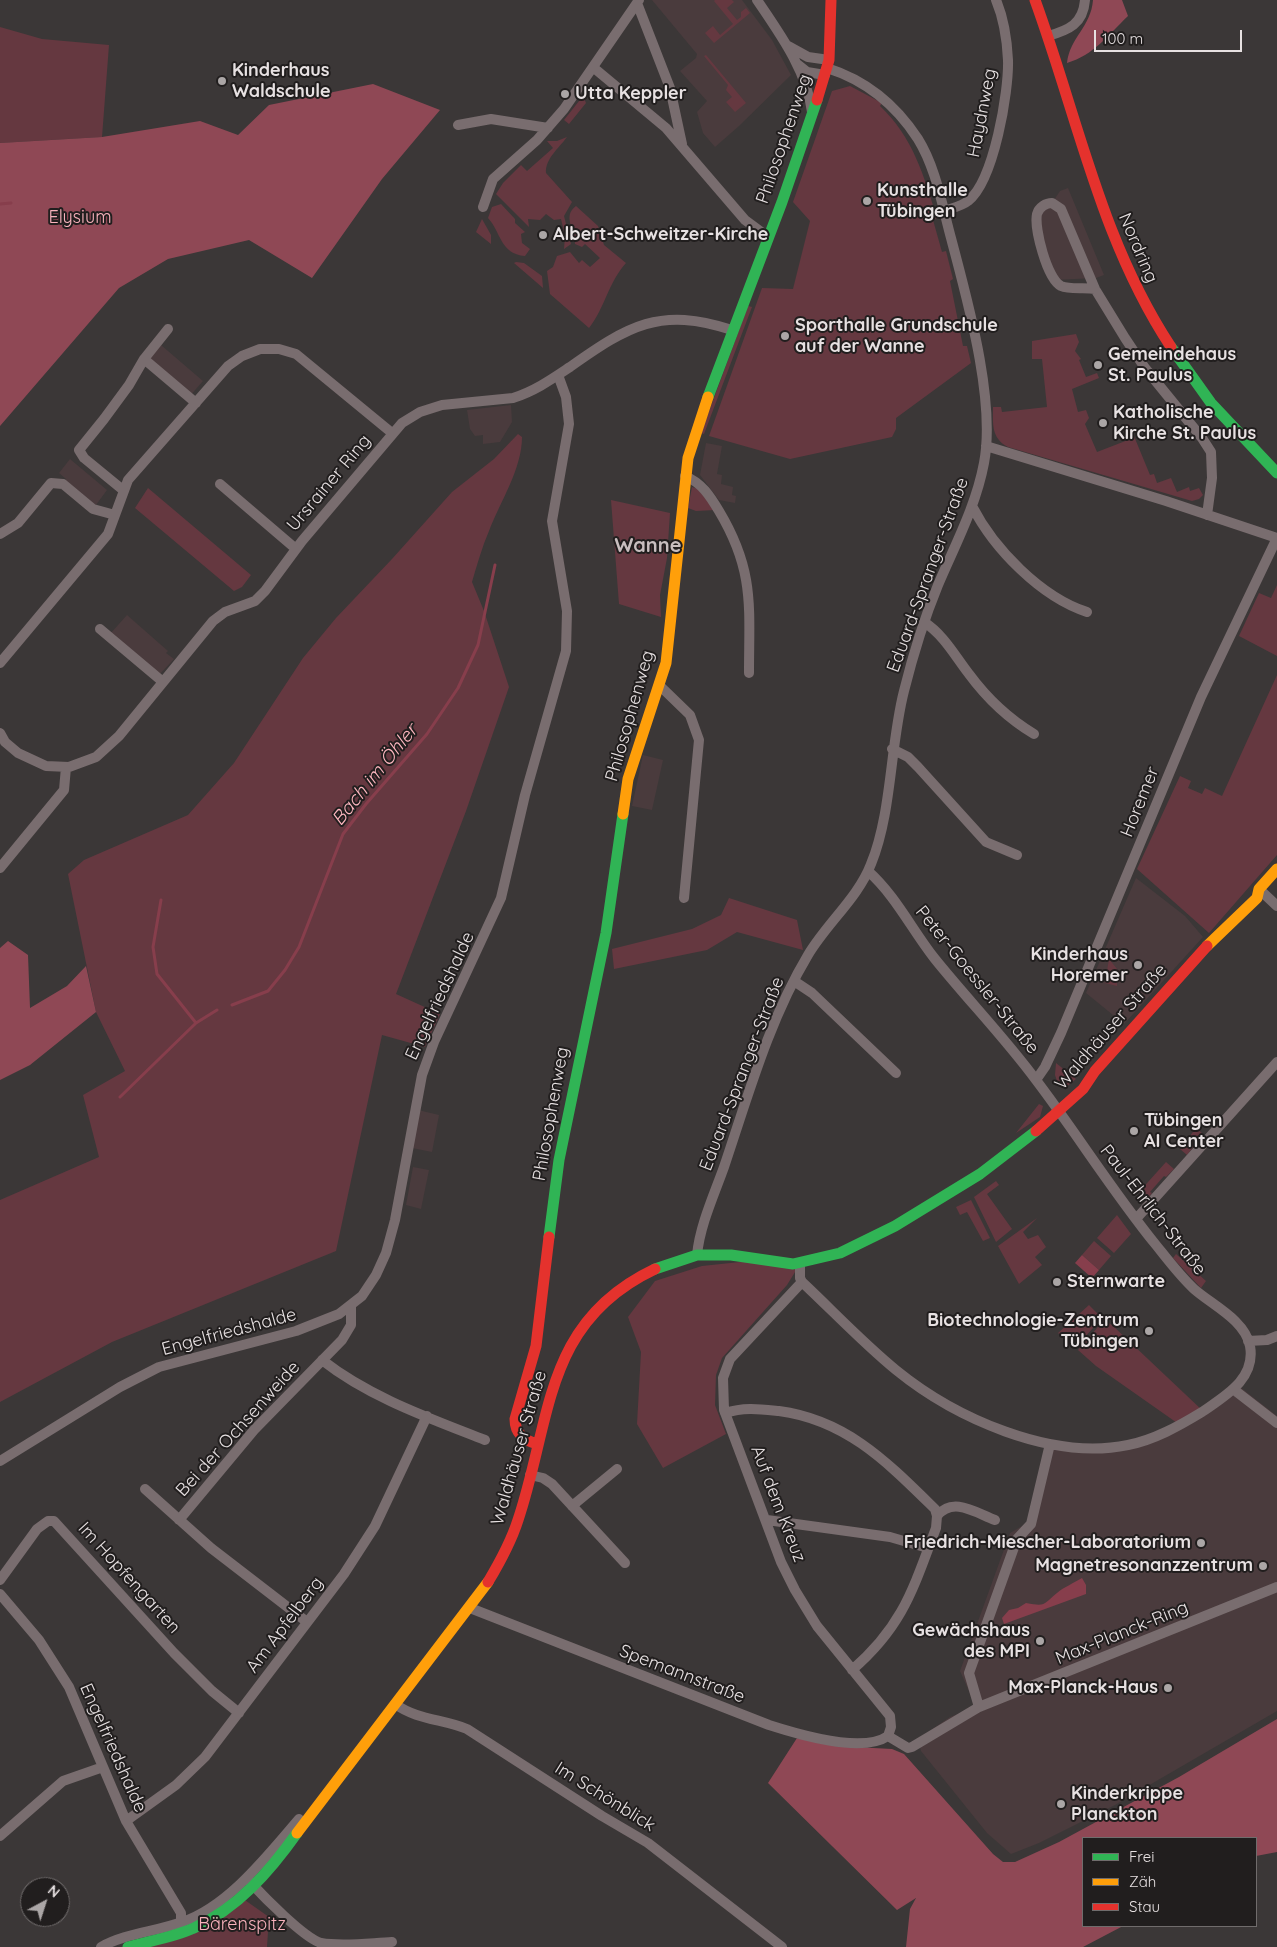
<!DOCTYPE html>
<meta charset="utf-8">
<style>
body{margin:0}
#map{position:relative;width:1277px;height:1947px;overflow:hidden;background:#3b3737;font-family:Quicksand,sans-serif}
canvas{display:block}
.legend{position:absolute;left:1082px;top:1837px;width:175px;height:90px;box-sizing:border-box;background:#211e1e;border:1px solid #706c6c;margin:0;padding:6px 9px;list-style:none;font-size:15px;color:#e7e1e2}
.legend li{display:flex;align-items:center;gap:10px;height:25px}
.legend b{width:25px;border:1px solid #706c6c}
.north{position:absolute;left:20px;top:1877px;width:50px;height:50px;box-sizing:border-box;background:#211e1e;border:1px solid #706c6c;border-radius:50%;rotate:40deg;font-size:14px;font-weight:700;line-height:20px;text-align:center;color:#e7e1e2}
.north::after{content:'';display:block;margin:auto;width:18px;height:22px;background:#aba6a6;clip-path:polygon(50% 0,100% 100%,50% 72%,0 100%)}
.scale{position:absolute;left:1094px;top:30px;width:148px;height:22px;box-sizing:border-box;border:2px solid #e7e1e2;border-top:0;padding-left:6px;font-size:15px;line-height:18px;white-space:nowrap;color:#e7e1e2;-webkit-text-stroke:4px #211e1e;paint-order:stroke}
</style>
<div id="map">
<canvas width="1277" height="1947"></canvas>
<ul class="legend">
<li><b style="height:6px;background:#30b455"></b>Frei</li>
<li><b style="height:6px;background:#ff9f0a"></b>Zäh</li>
<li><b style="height:6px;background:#e5322d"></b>Stau</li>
</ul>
<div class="north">N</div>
<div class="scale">100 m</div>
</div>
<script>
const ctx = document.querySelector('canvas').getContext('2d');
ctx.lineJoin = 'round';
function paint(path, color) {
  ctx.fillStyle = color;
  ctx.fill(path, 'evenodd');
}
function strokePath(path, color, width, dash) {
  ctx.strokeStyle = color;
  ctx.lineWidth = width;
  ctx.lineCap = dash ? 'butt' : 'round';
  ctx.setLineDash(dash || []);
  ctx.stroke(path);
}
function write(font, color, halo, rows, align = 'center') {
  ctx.font = font + ' Quicksand,sans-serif';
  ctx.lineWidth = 4;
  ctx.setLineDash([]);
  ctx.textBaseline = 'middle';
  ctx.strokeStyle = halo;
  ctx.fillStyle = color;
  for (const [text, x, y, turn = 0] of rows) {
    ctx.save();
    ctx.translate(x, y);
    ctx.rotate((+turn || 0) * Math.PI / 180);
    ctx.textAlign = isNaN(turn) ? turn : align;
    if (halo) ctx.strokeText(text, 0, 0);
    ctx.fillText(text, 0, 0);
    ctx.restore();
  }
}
paint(new Path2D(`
 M652,0H742L772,40L791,75L739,126L715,147L703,133L697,112L707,101L680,71L696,58L697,54Z
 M1068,188L1104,275L1096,278L1054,280L1043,250L1040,209L1052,203L1060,191Z
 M161,345L203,381L189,397L149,358Z
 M511,405L512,422L500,442L483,444V435L475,436L470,429L467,410Z
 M706,443L722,446L717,474L722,475L721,484L733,487L732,495L736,496L735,503L719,500L700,475Z
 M70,459L107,490L93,509L63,484L66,479L59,473Z
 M127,615L168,651L166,653L174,659L159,675L110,634Z
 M643,755L663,760L652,810L632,806Z
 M1136,878L1185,916L1203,937L1124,1024L1086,993Z
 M414,1109L439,1115L432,1152L407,1147Z
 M413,1167L429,1170L421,1209L406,1205Z
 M1240,1387L1277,1416V1711L1115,1805L1039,1843L1011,1854L987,1833L921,1751L918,1739L950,1717L976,1707L960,1671L1010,1533L1029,1522L1047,1445L1059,1447L1144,1442Z`), '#4a3b3d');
paint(new Path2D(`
 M715,0H732L734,2L727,8L737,20L741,17V12L746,8L750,13L714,43L705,33L713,26L720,35L733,24L714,1Z
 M0,27L42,39L109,45L102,137L0,143Z
 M706,55L746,103L735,112L726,102L732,97L726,90L728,85L704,56Z
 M850,86L882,103L880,106C913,137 924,176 937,218L933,220L942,252L946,251L953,279L950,281L963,346H967L971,363L896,418V429L892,437L790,459L709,436L762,288L793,289L810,221L793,202L832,91Z
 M583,96L586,103L569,124L564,120Z
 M567,137C559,148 545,159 546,173L572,202L564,216L571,244L564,249L565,236L561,219L554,220L546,214L540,220L528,219L529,227L496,194L503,183L521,165L527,171L553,148L547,141H557Z
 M501,204L515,219V223L525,232L521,234L522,243L530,249L525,256C500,254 501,232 488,218L492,207Z
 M576,206L598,226L604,245L626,263C608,283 605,308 589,328L550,294L547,271L553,267L557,256L570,252L579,263L582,260L590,267L600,258L585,244L582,247L575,244C575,230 562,216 576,206Z
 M482,219L491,235V244L476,232Z
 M516,262L524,263L542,276L543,288L514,263Z
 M748,306L752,307L704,434L701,433Z
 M1076,334L1079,342L1075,351L1081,359L1079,360L1086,377L1097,373L1099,378L1072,389L1078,412L1086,410L1089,418L1085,424L1097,452L1128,440L1122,427L1129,424L1150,475L1154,474L1157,483L1171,478L1177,492L1189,487L1190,491L1199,488L1203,495L1199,499L1192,501L1008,447C991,438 993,424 993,407H1001L1002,412L1047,407L1042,359H1032V341Z
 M518,434L522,437C522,469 500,502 489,531C482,547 477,565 472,582L484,611L509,687L466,811L396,994L440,1014L425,1047L382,1035L336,1251L112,1342L0,1402V1200L99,1157L83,1095L125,1071L96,1012L68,874L84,860L188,815L234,763L303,658L336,618L392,559L452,492L494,459Z
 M692,487L698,489L715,510L696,511L688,508Z
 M148,488L251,575L242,587L234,591L135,508Z
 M611,500L670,513L667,558L660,595L661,617L619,604Z
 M1277,585V656L1239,636L1259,593L1271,598Z
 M1277,675V855L1209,933L1137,869L1180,776L1191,781L1188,788L1202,794L1205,788L1222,796Z
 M729,898L797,920L803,950L737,932L707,950L614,969L612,949L692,929L721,915Z
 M1109,959L1117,969V986L1105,983Z
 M1056,1063L1076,1079L1065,1088L1058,1084L1055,1075Z
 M1039,1104L1043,1106L1040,1117L1016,1133Z
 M1196,1128L1203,1134L1187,1155L1180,1149Z
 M1166,1162L1174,1169L1166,1177L1164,1176L1150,1192L1152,1193L1147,1199L1139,1192Z
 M996,1181L999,1185L987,1194L1012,1229L996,1242L974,1197Z
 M971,1200L990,1238L983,1241L967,1212L960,1215L956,1207Z
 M1117,1215L1131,1234L1114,1253L1097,1238Z
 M1037,1218L1023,1232L1028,1239L1038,1235L1046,1247L1035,1257L1042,1265L1019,1284L998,1246Z
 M1094,1241L1111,1256L1099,1270L1082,1255Z
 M1176,1254L1206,1281L1201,1288L1173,1258Z
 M759,1260L800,1264L787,1285L722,1358L716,1375L715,1405L726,1434L663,1468L637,1424L641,1352L628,1317L655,1281L702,1266Z
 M1089,1305L1102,1318L1075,1348L1058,1333Z
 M1104,1320L1112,1325L1203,1411L1180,1425L1096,1366L1078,1350Z
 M242,1898L269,1917L267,1947H128Z`), '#653840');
paint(new Path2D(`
 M1093,0H1122L1128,16C1108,35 1094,55 1067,63C1070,37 1091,27 1093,0Z
 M373,84L440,110L382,179L312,278L249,240L168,259L119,288L0,426V143L102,137L200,121L238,135L269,105Z
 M8,941L28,955L30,1008L67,986L86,966L96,1012L30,1065L0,1080V948Z
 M1277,1719V1852L1256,1856V1838H1083V1926H1123L1083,1947H906L910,1909L916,1898L897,1910L768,1783L797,1738L836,1746L892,1749L904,1754L993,1854L1003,1862H1015L1059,1842L1179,1777Z`), '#8f4855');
paint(new Path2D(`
 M1082,1255L1099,1270L1092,1278L1075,1263Z
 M1082,1578L1086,1585V1594L1004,1624L1002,1618L1009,1610L1018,1608L1026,1603C1047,1607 1043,1604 1057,1593C1064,1587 1074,1583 1082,1578Z`), '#873e4c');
strokePath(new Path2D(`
 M0,204L11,203
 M161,900L153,947L157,974L196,1023
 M232,1005L268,991L285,970L299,947L343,834L366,804L427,734L458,688L478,645L495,565
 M120,1097L196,1023L217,1010`), '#873e4c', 3);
strokePath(new Path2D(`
 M757,0C780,34 807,71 812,112
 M637,3L670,88L682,144
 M1048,36C1069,30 1083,24 1085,0
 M788,46L808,57L829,60
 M797,64L807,72L825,75
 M594,68L666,128L745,220L768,237
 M458,125L491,119L548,128
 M483,207L493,179L537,140L564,109L639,0
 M944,211C952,208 962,206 968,201C994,181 1009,91 1008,60C1007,39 1004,19 996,0
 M1095,289C1085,287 1070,290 1061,286C1047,279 1034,228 1037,214C1039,207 1046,203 1052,203L1061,209L1095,289L1125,338L1145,368L1202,438L1211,452L1212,478L1207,515
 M144,359L196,403
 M986,446L1166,501L1277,538
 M685,476C702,483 710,496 719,511C755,571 749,607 749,673
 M220,484L296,549
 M123,490L84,458L79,450L104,419L129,385L144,359L168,329
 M972,506C994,549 1041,597 1087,612
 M0,534L18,523L51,483L63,484L93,509L115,515
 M924,622C944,635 955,656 969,674C986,697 1009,719 1034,734
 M100,629L163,682
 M0,663L108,534L128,480L228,366L242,356L260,349H279L296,354L392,433
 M659,685L690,715L699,740L684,898
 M0,733L5,742L18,753L46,766L69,767L96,757L119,736L213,621L225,612L255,601L265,591L302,541L402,423L420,412L442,405L513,398C535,391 552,379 570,367C628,326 660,306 732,330
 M892,749L908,757L918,767L986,842L1017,855
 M0,868L64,790L66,767
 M1259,889L1277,906
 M794,981L812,993L896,1073
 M1036,1080L1045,1067L1061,1033L1201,697L1277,538
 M1136,1219L1277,1062
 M697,1255C700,1225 714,1195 724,1167C748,1096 769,1020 808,955C827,923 858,898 871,864C892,813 890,745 904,691C913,655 924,619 938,585C955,545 976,506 984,463C996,400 967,299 951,238C942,205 936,168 918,139C896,105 865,80 827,68
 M800,1264V1278L802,1282C833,1311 863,1343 896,1370C955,1418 1051,1461 1128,1445C1154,1440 1179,1426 1202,1412C1225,1396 1256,1379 1250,1346C1245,1320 1212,1305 1194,1289C1180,1276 1168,1260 1156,1245C1113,1192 1077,1134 1036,1080C1005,1038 968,1000 935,959C912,930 896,896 868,871
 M802,1282L730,1359L723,1378L724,1410L781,1562L795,1590L817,1626L890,1716L891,1727L888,1736
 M1248,1341L1267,1340L1277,1336
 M322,1360C369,1397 429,1418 485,1440
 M1233,1389L1277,1423
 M725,1413C744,1407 759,1409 779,1411C847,1420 888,1463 935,1509L937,1516L936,1528C913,1589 903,1626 852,1670
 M1050,1444L1031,1524L1017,1539L969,1673L979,1707L1277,1587
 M0,1461L120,1387L159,1367L296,1331L339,1314L362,1296L376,1275L386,1253L395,1220L422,1075L434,1042L501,898L525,795L566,651L567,611L552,521L569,424L566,397L558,375
 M530,1475L543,1478L552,1484L625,1563
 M145,1489L211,1548L307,1622
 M572,1506L617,1469
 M937,1516C953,1496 976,1513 995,1520
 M179,1520L254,1430L342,1340L351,1325V1306
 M767,1520L890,1537L928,1548
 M0,1580L37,1529L48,1521H54L174,1653L212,1691L239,1713
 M0,1594L39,1640L69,1687L126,1821L181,1913V1932
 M470,1608L769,1725C797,1734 862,1754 888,1736
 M395,1704C417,1720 443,1719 467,1729L602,1816L648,1843L782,1947
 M888,1736L908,1748L912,1747L979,1707
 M126,1821L176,1785L205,1757L344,1574L375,1526L427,1416
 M0,1836L63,1781L103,1767
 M250,1882C263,1896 304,1938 321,1943C343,1947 370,1943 392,1942
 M101,1947C126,1933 155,1932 182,1922C228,1907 268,1855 299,1819`), '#796d6f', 10);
strokePath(new Path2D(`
 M1171,347L1211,403L1277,473
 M708,397L782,202L817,100
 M549,1237L559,1160L606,933L623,814
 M655,1269L697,1255H731L793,1264L840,1253L895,1226L980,1174L1036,1131
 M128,1947C149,1941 174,1937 194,1928C238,1908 270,1871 297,1833`), '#30b455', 11);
strokePath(new Path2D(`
 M623,814L628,779L666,663L688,458L708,397
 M1207,946L1257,898L1259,889L1277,869
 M297,1833L488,1582`), '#ff9f0a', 11);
strokePath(new Path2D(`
 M1035,0C1078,118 1101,241 1171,347
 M817,100L829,60L831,0
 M1036,1131L1083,1089L1095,1071L1207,946
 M537,1444C524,1440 515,1434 515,1419L536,1346L549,1237
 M488,1582C500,1562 511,1542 518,1520C552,1419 543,1322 655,1269`), '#e5322d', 11);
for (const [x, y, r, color] of [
 [222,81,5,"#aba6a6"],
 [565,94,5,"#aba6a6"],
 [867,201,5,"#aba6a6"],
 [543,235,5,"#aba6a6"],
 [785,336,5,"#aba6a6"],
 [1098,365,5,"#aba6a6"],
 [1103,423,5,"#aba6a6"],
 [1138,965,5,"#aba6a6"],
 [1134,1131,5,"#aba6a6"],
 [1057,1282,5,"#aba6a6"],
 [1149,1331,5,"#aba6a6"],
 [1201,1543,5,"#aba6a6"],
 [1263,1566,5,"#aba6a6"],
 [1040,1641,5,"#aba6a6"],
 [1168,1688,5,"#aba6a6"],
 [1061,1804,5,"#aba6a6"]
]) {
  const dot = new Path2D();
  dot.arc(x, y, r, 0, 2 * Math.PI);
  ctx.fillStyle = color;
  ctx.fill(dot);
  strokePath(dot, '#211e1e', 2);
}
write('bold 18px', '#e7e1e2', '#211e1e', [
 ["Kinderhaus",232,71],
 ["Waldschule",232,92],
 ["Utta Keppler",575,94],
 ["Kunsthalle",877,191],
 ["Tübingen",877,212],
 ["Albert-Schweitzer-Kirche",553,235],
 ["Sporthalle Grundschule",795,326],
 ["auf der Wanne",795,347],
 ["Gemeindehaus",1108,355],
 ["St. Paulus",1108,376],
 ["Katholische",1113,413],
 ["Kirche St. Paulus",1113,434],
 ["Kinderhaus",1128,955,"right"],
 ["Horemer",1128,976,"right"],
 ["Tübingen",1144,1121],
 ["AI Center",1144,1142],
 ["Sternwarte",1067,1282],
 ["Biotechnologie-Zentrum",1139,1321,"right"],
 ["Tübingen",1139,1342,"right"],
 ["Friedrich-Miescher-Laboratorium",1191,1543,"right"],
 ["Magnetresonanzzentrum",1253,1566,"right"],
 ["Gewächshaus",1030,1631,"right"],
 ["des MPI",1030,1652,"right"],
 ["Max-Planck-Haus",1158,1688,"right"],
 ["Kinderkrippe",1071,1794],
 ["Planckton",1071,1815]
], 'left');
write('18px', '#e7e1e2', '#211e1e', [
 ["Haydnweg",982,113,-79],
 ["Philosophenweg",784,139,-71],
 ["Nordring",1138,248,67],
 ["Ursrainer Ring",329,483,-50],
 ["Eduard-Spranger-Straße",928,575,-70],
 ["Philosophenweg",630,716,-74],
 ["Horemer",1140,802,-68],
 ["Peter-Goessler-Straße",977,980,51],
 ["Engelfriedshalde",440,996,-65],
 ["Waldhäuser Straße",1111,1027,-49],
 ["Eduard-Spranger-Straße",742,1074,-69],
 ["Philosophenweg",551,1114,-80],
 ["Paul-Ehrlich-Straße",1153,1210,52],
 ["Engelfriedshalde",229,1332,-15],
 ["Bei der Ochsenweide",238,1429,-48],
 ["Waldhäuser Straße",519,1448,-74],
 ["Auf dem Kreuz",778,1504,69],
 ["Im Hopfengarten",129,1578,48],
 ["Am Apfelberg",285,1625,-53],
 ["Max-Planck-Ring",1122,1633,-22],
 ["Spemannstraße",682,1674,21],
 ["Engelfriedshalde",113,1748,66],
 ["Im Schönblick",605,1797,32]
]);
write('18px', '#f9b2bc', '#211e1e', [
 ["Elysium",80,218],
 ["Bärenspitz",242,1925]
]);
write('italic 19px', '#ffb8c1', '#211e1e', [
 ["Bach im Öhler",375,775,-51]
]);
write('bold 20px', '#c8bebf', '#211e1e', [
 ["Wanne",648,546]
]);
</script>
